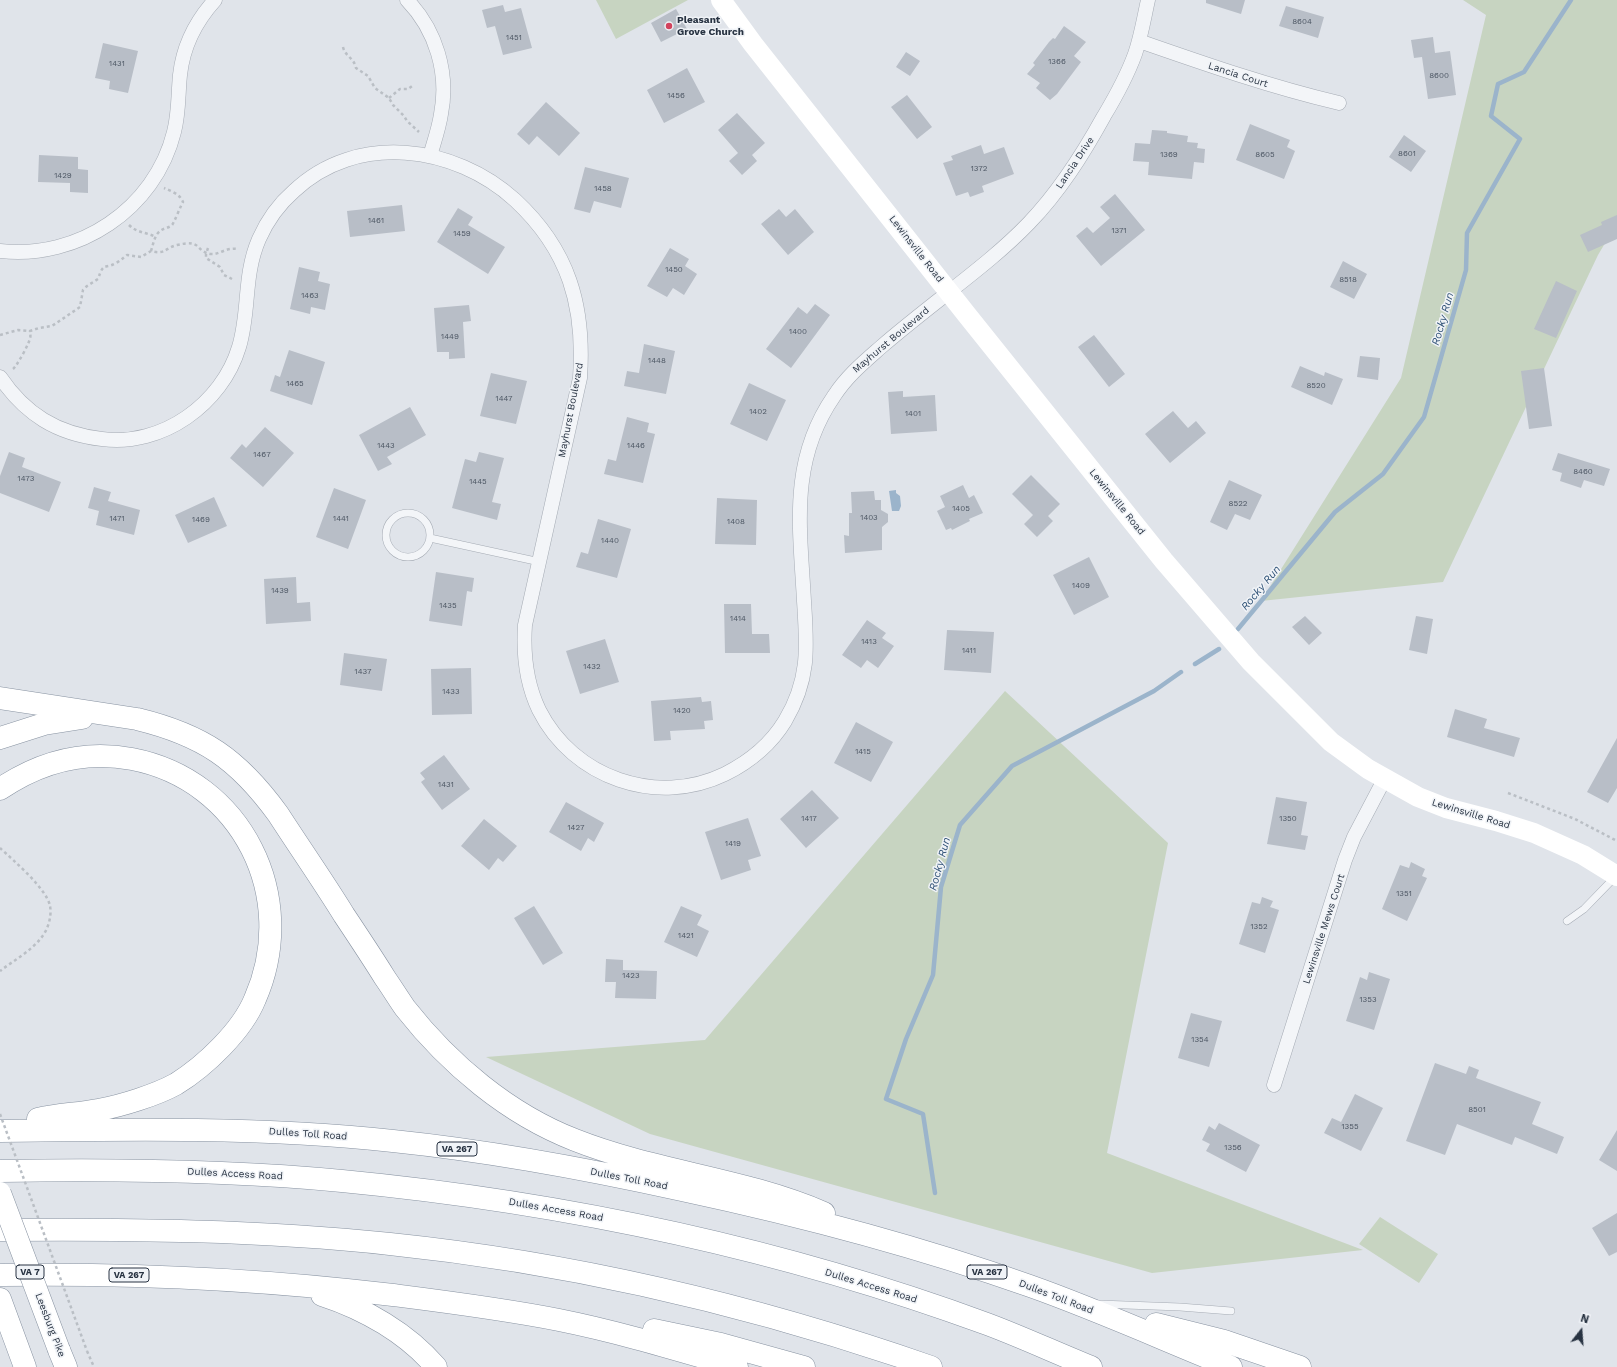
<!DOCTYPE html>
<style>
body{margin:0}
#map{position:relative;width:1617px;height:1367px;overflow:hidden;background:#e0e4ea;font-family:"Work Sans",sans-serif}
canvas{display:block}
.north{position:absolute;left:1561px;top:1311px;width:40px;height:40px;-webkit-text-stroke:3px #f0f3f7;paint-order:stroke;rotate:17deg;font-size:11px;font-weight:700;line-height:16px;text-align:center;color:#283342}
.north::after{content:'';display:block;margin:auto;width:14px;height:18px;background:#283342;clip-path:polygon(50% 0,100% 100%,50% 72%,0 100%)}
</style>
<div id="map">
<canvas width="1617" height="1367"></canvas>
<div class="north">N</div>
</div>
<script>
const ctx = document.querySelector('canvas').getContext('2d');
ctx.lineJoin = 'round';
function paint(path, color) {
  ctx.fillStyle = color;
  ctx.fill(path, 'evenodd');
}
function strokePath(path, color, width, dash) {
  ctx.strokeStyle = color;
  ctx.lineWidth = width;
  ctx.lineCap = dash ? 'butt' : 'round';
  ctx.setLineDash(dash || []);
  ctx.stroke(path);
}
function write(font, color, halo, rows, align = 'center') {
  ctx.font = font + ' "Work Sans",sans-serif';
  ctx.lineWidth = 3;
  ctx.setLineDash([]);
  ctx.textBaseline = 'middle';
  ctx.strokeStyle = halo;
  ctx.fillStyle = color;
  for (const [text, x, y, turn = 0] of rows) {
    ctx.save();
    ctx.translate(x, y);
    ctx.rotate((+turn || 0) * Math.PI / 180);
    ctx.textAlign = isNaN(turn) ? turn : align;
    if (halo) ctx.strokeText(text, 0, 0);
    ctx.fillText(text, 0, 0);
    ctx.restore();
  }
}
paint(new Path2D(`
 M596,0H688L616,39Z
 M1463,0H1617V223L1598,255L1443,582L1261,601L1401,378L1486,15Z
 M1005,691L1168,843L1107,1153L1363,1250L1152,1273L650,1134L486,1057L705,1040Z
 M1380,1217L1438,1254L1419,1283L1359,1244Z`), '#c7d4c1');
paint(new Path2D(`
 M896,490V493L900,496L901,506L899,511H892L889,491Z`), '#9bb4cb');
strokePath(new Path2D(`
 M1238,629L1335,512L1383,474L1424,417L1466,270L1467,233L1520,139L1491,116L1498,84L1524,72L1571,0
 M1195,664L1219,649
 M935,1193L923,1114L886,1099L906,1039L933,975L941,887L960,825L1012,766L1154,691L1181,672`), '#9bb4cb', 4.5);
paint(new Path2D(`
 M1206,0H1245L1241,14L1206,3Z
 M503,5L505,12L521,8L532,48L503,55L495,26L487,28L482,10Z
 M1286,6L1324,17L1318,38L1279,26Z
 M676,9L687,29L661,42L651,23Z
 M1064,26L1086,42L1074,56L1081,62L1057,94L1050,100L1036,88L1040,83L1027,74L1035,65L1033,63L1049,42L1053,38L1055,39Z
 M1433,37L1435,53L1450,51L1456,95L1428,99L1422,57L1414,58L1411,40Z
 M103,43L138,51L128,93L109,89L110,81L95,78Z
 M906,52L920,61L910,76L896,67Z
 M687,68L705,102L664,123L647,90Z
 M907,95L932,127L917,139L891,107Z
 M546,102L580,133L559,156L537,136L529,145L517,134Z
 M737,113L765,143L752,155L757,161L742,175L729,161L738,153L718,130Z
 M1250,124L1290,140L1287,147L1295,151L1284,179L1236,160Z
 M1152,130L1167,131V133L1188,136L1187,142L1198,143L1197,148L1205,149L1204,163L1194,162L1192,179L1148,175L1149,162L1133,161L1135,143L1150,144Z
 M1404,135L1426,151L1411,172L1389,157Z
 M981,145L984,154L1004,147L1014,174L982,186L984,192L970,197L968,192L956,196L943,163L953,160L951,156Z
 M39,155L78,157V169L88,170V193L70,192V183L38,182Z
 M585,167L629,178L621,208L594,201L590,213L574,209Z
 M1115,194L1145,230L1101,266L1076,236L1087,227L1093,233L1110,218L1100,207Z
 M402,205L405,231L350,237L347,211Z
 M458,208L473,217L468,225L505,247L488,274L437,242Z
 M779,209L786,217L795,209L814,232L788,255L761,224Z
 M1617,215V239L1588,252L1580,235L1602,225L1601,222Z
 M670,248L689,259L685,266L697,274L684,295L673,288L667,297L647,286Z
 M1343,261L1367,274L1354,299L1330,287Z
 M299,267L320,272L318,281L330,284L325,310L311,307L310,314L290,309Z
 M1556,281L1577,291L1556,338L1534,329Z
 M815,304L830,315L791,368L766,349L798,307L807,314Z
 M469,305L471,321L463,322L465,358L449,359V352H437L434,308Z
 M1094,335L1125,374L1109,387L1078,347Z
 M644,344L675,351L666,394L624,386L627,371L639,373Z
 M289,350L325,362L312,405L270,391L275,375L280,377Z
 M1360,356L1380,358L1378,380L1357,377Z
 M1300,366L1324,376L1325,372L1343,379L1332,405L1291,387Z
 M1544,368L1552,426L1529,429L1521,371Z
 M491,373L527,381L516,424L480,416Z
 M749,383L786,400L767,441L730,424Z
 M903,391V397L935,395L937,431L891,434L888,392Z
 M410,407L426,435L387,457L392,464L378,471L359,435Z
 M1173,411L1188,428L1196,421L1206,433L1170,463L1145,434Z
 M627,417L649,423L647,432L655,434L643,483L604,474L608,459L616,461Z
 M265,427L294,453L263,487L230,458L242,444L246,448Z
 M9,452L25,458L22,467L61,482L49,512L0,493V476Z
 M479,452L504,458L492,502L501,504L497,520L452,508L465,459L476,462Z
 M1558,453L1610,469L1604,486L1584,480L1581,488L1560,481L1562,473L1552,470Z
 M1031,475L1060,504L1048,516L1053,521L1037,537L1024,524L1033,515L1012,494Z
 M1229,480L1262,495L1250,520L1235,514L1227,530L1210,522Z
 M963,485L969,498L974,495L983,513L969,519L970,521L952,530L951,528L946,530L937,511L945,507L940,496Z
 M94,487L111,492L108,501L140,510L134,535L96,525L99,511L88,508Z
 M334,488L366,500L348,549L316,537Z
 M874,491L875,500H881V510L888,514V522L882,527V550L845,553L844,535L849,536V513H852L851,492Z
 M214,497L227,526L188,543L175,515Z
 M717,498L757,500L756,545L715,544Z
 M598,519L631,529L617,578L576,567L581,552L588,554Z
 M1089,557L1109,597L1074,615L1053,575Z
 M436,572L474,578L472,592L467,591L462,626L429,621Z
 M296,577L297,603L310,602L311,621L266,624L264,579Z
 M724,604H751L752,634H769L770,653H725Z
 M1305,616L1322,633L1309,645L1292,627Z
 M1416,616L1433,619L1427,654L1409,650Z
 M867,620L886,633L882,638L894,646L878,668L867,660L861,668L842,655Z
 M947,630L994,632L991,673L944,670Z
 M605,639L619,682L580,694L566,651Z
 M344,653L387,659L382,691L340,685Z
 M471,668L472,714L432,715L431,669Z
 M701,697L702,702L711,701L713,720L704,721L705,729L670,731L671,740L654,741L651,701Z
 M1455,709L1487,719L1484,728L1520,738L1514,757L1447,737Z
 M856,722L893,742L871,782L834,763Z
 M1617,738V788L1608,803L1587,792Z
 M444,755L470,789L442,810L421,782L425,779L420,773Z
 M812,790L839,818L806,848L780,819Z
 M1276,797L1307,802L1301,835L1308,836L1305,850L1267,844Z
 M566,802L604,823L594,842L588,838L581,851L549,832Z
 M748,818L761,856L748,860L751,870L721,880L705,832Z
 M484,819L517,846L503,862L498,858L489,870L461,846Z
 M1411,862L1425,869L1422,876L1427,878L1407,921L1382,909L1400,865L1409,868Z
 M1262,897L1273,901L1270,907L1279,910L1265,953L1239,944L1252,902L1260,904Z
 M534,906L563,953L543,965L514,918Z
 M681,906L702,915L697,925L709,931L697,957L664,942Z
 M606,959L623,960V970L657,971L656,999L615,998L616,982H605Z
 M1369,972L1390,979L1374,1030L1346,1021L1360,977L1367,980Z
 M1191,1013L1222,1021L1209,1067L1178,1058Z
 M1435,1063L1466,1074L1469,1066L1479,1070L1476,1078L1541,1102L1532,1124L1564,1137L1557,1154L1515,1137L1512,1145L1457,1124L1445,1155L1406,1141Z
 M1355,1094L1383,1108L1361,1151L1324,1133L1332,1118L1341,1122Z
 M1219,1123L1260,1145L1246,1172L1206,1151L1210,1144L1202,1140L1209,1126L1215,1130Z
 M1617,1130V1171L1599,1160Z
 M1617,1213V1252L1609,1256L1592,1228Z`), '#b8bec7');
const lane = new Path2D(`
 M386 535a22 22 0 1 1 44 0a22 22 0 1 1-44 0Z
 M430,538L540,562
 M1567,921L1584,909L1615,877
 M1099,1304L1180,1307L1231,1311`);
const street = new Path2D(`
 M407,0C436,30 449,73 441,114C439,128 434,142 430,156
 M1139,41C1205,64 1271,87 1339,103
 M0,251C78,260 155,209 174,132C179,113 178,95 180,75C183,47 196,21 215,0
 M0,377C25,414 57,434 102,439C162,447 222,404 239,347C250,311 243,276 259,239C267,221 279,204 294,191C356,132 455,145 515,200C569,250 585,306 580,378L525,625C523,655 526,683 539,710C573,778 657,807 725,774C749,762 771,744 785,721C810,679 807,647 804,601C800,527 789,461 834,396C847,376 864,362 881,347C903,328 926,310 949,292C977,270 1005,248 1029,223C1060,191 1083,154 1104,116C1116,96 1127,76 1135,54C1141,37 1144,18 1148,0
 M1274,1085L1345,860L1354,837L1385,778`);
const highway = new Path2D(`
 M0,698L137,719C203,735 238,759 278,814C300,848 323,881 344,915C358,936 372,957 385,978C392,988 398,998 405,1008C449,1064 508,1114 575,1140C656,1172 743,1178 824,1213
 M0,738L44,724L82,718
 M0,789C40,762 85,750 132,759C242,780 300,897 255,999C242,1031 205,1066 176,1084C156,1095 121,1106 98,1110C78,1114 58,1114 38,1119
 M0,1131C131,1129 263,1127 393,1141C490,1151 587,1169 682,1190C799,1215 917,1246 1030,1286C1098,1310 1164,1340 1231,1367
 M0,1171C114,1169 229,1170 342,1181C561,1202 780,1248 987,1324C1022,1337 1056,1353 1091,1367
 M0,1230C130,1229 260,1230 390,1244C574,1263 756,1306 931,1367
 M0,1275C132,1273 262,1279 393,1295C448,1302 504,1309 559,1320C619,1332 678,1350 737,1367
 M322,1295C365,1309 407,1333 436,1367
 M0,1299L25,1367
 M1156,1324L1224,1341L1300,1367
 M654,1330L721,1344L804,1367
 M59,1350L66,1367`);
strokePath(lane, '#a5abb4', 8);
strokePath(street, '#a5abb4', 15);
strokePath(highway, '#8792a1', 23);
strokePath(new Path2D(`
 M343,47C345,56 354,58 356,68L368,76L375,88L389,98L393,105L404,116L407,121L419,132
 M389,98L400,89H408L412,86
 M129,225C137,233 146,232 156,237
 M208,248L206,254V258L220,267L224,275L232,279
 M151,251C153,245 154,238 158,233C162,228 167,229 172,225C174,223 181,205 183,202C180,194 171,191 164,188
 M0,335L18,330L30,331
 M13,369C17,366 30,342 30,338C31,336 30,334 30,331L39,328L52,326L80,307L83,290L87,286L98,279C104,261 104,270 116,263C120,261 123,258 127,255L141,257L151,251C165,255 165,248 177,245C203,239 194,251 211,254C219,255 226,247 238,249
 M1508,793L1575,819L1617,841
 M0,848C13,860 47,889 50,906C52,916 48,930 41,938C31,951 13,961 0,971
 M87,1351L94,1367`), '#babfc5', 2.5, [3, 3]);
strokePath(lane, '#f3f5f8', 7);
strokePath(street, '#f3f5f8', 14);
strokePath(new Path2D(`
 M721,0L753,44L967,315L1164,561L1251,662L1331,742L1368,769L1418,797L1446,808L1496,821L1534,833L1583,855L1617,876`), '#fff', 20);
strokePath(highway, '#fff', 22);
const highwayBridge = new Path2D(`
 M0,1193L59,1350`);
strokePath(highwayBridge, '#8792a1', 23, []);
strokePath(new Path2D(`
 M0,1114L87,1351`), '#babfc5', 2.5, [3, 3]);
strokePath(highwayBridge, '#fff', 22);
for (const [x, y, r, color] of [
 [669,26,4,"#d2425d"]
]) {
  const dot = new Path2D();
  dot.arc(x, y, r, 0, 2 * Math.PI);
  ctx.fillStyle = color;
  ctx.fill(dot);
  strokePath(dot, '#f0f3f7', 1.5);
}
write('8px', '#4c5663', null, [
 ["8604",1302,22],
 ["1451",514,38],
 ["1366",1057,62],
 ["1431",117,64],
 ["8600",1439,76],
 ["1456",676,96],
 ["8601",1407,154],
 ["1369",1169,155],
 ["8605",1265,155],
 ["1372",979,169],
 ["1429",63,176],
 ["1458",603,189],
 ["1461",376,221],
 ["1371",1119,231],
 ["1459",462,234],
 ["1450",674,270],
 ["8518",1348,280],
 ["1463",310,296],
 ["1400",798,332],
 ["1449",450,337],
 ["1448",657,361],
 ["1465",295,384],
 ["8520",1316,386],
 ["1447",504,399],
 ["1402",758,412],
 ["1401",913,414],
 ["1443",386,446],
 ["1446",636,446],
 ["1467",262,455],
 ["8460",1583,472],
 ["1473",26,479],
 ["1445",478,482],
 ["8522",1238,504],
 ["1405",961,509],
 ["1403",869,518],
 ["1471",117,519],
 ["1441",341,519],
 ["1469",201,520],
 ["1408",736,522],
 ["1440",610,541],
 ["1409",1081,586],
 ["1439",280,591],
 ["1435",448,606],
 ["1414",738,619],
 ["1413",869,642],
 ["1411",969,651],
 ["1432",592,667],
 ["1437",363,672],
 ["1433",451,692],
 ["1420",682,711],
 ["1415",863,752],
 ["1431",446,785],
 ["1417",809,819],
 ["1350",1288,819],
 ["1427",576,828],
 ["1419",733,844],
 ["1351",1404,894],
 ["1352",1259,927],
 ["1421",686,936],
 ["1423",631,976],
 ["1353",1368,1000],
 ["1354",1200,1040],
 ["8501",1477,1110],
 ["1355",1350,1127],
 ["1356",1233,1148]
]);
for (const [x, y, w] of [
 [457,1149,40],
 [30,1272,28],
 [987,1272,40],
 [129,1275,40]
]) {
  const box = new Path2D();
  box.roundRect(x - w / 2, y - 7, w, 14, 3);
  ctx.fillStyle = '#f0f3f7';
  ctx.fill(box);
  strokePath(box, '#283342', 1);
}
write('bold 9px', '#283342', null, [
 ["VA 267",457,1149],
 ["VA 7",30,1272],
 ["VA 267",987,1272],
 ["VA 267",129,1275]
]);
write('bold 10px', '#283342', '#f0f3f7', [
 ["Pleasant",677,20],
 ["Grove Church",677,32]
], 'left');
write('10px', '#283342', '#f0f3f7', [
 ["Lancia Court",1238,75,18],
 ["Lancia Drive",1075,163,-56],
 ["Lewinsville Road",916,249,52],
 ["Mayhurst Boulevard",891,340,-40],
 ["Mayhurst Boulevard",571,410,-79],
 ["Lewinsville Road",1117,502,51],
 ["Lewinsville Road",1471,814,17],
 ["Lewinsville Mews Court",1324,929,-72],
 ["Dulles Toll Road",308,1134,4],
 ["Dulles Access Road",235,1174,3],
 ["Dulles Toll Road",629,1179,11],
 ["Dulles Access Road",556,1210,10],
 ["Dulles Access Road",871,1286,17],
 ["Dulles Toll Road",1056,1297,21],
 ["Leesburg Pike",50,1325,69]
]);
write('italic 11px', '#315377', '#f0f3f7', [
 ["Rocky Run",1443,319,-74],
 ["Rocky Run",1261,588,-50],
 ["Rocky Run",940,864,-75]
]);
</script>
